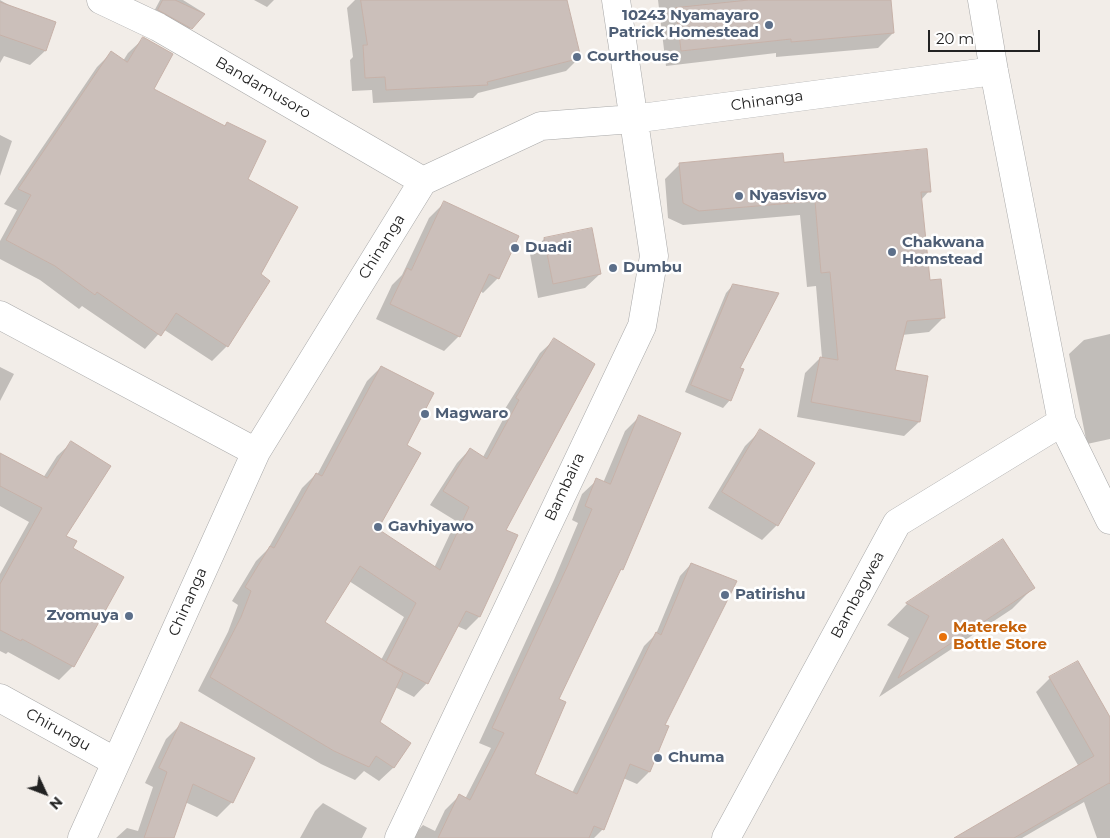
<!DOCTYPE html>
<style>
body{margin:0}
#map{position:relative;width:1110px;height:838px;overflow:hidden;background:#f2ede8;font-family:Montserrat,sans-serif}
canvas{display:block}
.north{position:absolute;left:20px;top:768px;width:50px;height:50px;-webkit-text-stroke:4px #fff;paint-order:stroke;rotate:133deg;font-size:14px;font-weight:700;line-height:20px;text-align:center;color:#222}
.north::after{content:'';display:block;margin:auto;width:18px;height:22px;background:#222;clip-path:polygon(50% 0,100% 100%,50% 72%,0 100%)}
.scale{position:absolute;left:928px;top:30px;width:112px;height:22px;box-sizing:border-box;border:2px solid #222;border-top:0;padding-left:6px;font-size:15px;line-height:18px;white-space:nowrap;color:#222;-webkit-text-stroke:4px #fff;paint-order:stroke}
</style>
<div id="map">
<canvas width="1110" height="838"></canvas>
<div class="north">N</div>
<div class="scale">20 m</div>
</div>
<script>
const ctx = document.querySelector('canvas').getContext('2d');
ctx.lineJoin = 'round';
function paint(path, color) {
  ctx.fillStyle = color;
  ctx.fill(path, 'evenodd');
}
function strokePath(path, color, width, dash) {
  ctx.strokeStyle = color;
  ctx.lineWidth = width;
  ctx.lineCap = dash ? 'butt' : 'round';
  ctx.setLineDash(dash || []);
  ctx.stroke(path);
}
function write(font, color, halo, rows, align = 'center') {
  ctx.font = font + ' Montserrat,sans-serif';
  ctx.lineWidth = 5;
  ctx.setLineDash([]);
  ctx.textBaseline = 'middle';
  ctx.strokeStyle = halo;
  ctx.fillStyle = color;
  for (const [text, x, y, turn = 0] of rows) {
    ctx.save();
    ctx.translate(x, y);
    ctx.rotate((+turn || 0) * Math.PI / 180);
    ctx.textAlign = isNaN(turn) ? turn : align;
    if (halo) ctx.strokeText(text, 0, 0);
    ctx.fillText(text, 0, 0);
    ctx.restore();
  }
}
paint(new Path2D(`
 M0,0L14,8L54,23L45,51L30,65L4,56L0,63Z
 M160,0H183L204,13L184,35L151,17Z
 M254,0H274L267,7Z
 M355,0H565L579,58L566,71L478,93L473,98L373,103L372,90L352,91L350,60L353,57L347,8Z
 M658,0H890L893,33L878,48L776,57V53L666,66Z
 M143,39L152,90L224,126L227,124L246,180L259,275L227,346L212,361L163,329L145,349L82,306L79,309L40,280L0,259V241L17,210L4,204L97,67L111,53L123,61L128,53Z
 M0,135L12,141L0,176Z
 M782,163L929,191L921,200L929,281L943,318L929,332L902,335L894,371L919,422L904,436L797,417L805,373L820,358H822L816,286L807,287L800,215L683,225L668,218L665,179L680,164Z
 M444,203L498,278L483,293L480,291L459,336L444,351L376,319L392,285L402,275L429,218Z
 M544,239L600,274L585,288L538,298L530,254Z
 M733,285L730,400L723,408L685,392L726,293Z
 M1110,334V439L1087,444L1069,354L1084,340Z
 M554,340L504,530L479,617L466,630L457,626L427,683L414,697L395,687L378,722L409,743L393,768L379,781L364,771L355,780L321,764L198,691L228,632L238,605L232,601L256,561L268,549L302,488L316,474L317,475L367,381L381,367L406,445L377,530L434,568L456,521L430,505L457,463L470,449L483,457L506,414L503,412L540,353ZM349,581L404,617L381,660L324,623Z
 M0,367L14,374L0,401Z
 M639,417L621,569L617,573L557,700L497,838H411L423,825L435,831L445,810L459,796L465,799L491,748L479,743L554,580L578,523L572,520L582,494L597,480L603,483L625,431Z
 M760,431L777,525L762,540L708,508L745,446Z
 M71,443L64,536L71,549L73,666L59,680L8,652L6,654L0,651V574L29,522L0,506V454L43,478L57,456Z
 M1003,541L1033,588L1012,609L879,697L909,638L887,625L907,604Z
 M691,564L664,726L667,727L649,772L637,784L623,778L603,829L594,838H541L572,793L644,646L656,634L680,576Z
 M1050,678L1110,720V838H1097L1084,802L1022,838H965L1079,767L1036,692Z
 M181,724L232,802L217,817L185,802L173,838H116L127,828L138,831L153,787L145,783L166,739Z
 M323,803L367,828L362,838H300L315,811Z`), '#0003');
const building = new Path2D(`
 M163,0H175L205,14L192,29L158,10Z
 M361,0H567L581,58L487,82L488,85L386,90L385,77L365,78L363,45H367Z
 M749,0H891L894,33L791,42V39L681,51L676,8Z
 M0,2L56,22L46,51L0,35Z
 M143,37L173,54L154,89L225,126L227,122L266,141L248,179L298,207L261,274L270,281L228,347L176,313L161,336L97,292L95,295L55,266L6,240L31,195L18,189L111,51L127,62Z
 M927,149L931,192H921L930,280L941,279L945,318L907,321L895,370L928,376L920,422L811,402L820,357L838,360L830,272L821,273L815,201L699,211L683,203L679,163L783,153L784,162Z
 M444,201L519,236L499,279L489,274L460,337L390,304L407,268L411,270Z
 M592,228L601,274L553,284L544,238Z
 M733,284L779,293L740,368L744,369L731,401L691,385Z
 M554,338L595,364L506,530L518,535L480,617L466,611L428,684L386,662L416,603L360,566L325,622L403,673L380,722L411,743L394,768L376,756L369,767L334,751L210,677L241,617L251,591L245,587L270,546L274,548L316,473L322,476L381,366L434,393L407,445L421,453L378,529L440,570L469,507L443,491L470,448L487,459L519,400L516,398Z
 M639,415L681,433L623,570L621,569L559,699L566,702L535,774L577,794L656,632L661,635L691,563L737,581L665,725L669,726L650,772L630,764L604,830L594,826L589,838H438L459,794L470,800L504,733L492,728L568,565L592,509L585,506L596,478L610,484Z
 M760,429L815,463L778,526L722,492Z
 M71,441L111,466L66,536L77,541L73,548L124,577L74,667L22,639L21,641L0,630V584L42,508L0,486V453L47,478Z
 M1003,539L1035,588L898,678L929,616L906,603Z
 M1078,661L1110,717V784L1109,783L1014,838H954L1094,756L1049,677Z
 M181,722L255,758L233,803L193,784L174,838H144L167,772L159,768Z`);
paint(building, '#cbbfba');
strokePath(building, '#c6b1a8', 1);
const minor = new Path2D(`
 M101,0L158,27L423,181
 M982,0L994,71L1062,422L1110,520
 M0,315L256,452
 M0,698L116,762
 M82,838L256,452L423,181L541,126L633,119L994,71
 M399,838L642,326L654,256L616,0
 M726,838L897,523L1062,422`);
strokePath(minor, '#a9a9a9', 29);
strokePath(minor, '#fff', 28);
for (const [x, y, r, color] of [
 [769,25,5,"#5c6f8a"],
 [577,57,5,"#5c6f8a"],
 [739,196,5,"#5c6f8a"],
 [515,248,5,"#5c6f8a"],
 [892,252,5,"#5c6f8a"],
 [613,268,5,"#5c6f8a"],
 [425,414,5,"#5c6f8a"],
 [378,527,5,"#5c6f8a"],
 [725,595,5,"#5c6f8a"],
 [129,616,5,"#5c6f8a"],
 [943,637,5,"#e8710a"],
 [658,758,5,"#5c6f8a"]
]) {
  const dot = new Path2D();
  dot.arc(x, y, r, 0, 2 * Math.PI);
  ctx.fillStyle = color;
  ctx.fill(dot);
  strokePath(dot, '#fff', 2);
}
write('bold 15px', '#4e5e75', '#fff', [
 ["10243 Nyamayaro",759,16,"right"],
 ["Patrick Homestead",759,33,"right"],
 ["Courthouse",587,57],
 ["Nyasvisvo",749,196],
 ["Chakwana",902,243],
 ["Homstead",902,260],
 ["Duadi",525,248],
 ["Dumbu",623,268],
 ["Magwaro",435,414],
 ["Gavhiyawo",388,527],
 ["Patirishu",735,595],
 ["Zvomuya",119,616,"right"],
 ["Chuma",668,758]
], 'left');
write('15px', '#222', '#fff', [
 ["Bandamusoro",263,88,30],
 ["Chinanga",767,101,-8],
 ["Chinanga",382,247,-58],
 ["Bambaira",565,487,-65],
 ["Bambagwea",858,595,-62],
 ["Chinanga",188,602,-66],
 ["Chirungu",58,730,29]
]);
write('bold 15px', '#c56008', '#fff', [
 ["Matereke",953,628],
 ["Bottle Store",953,645]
], 'left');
</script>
